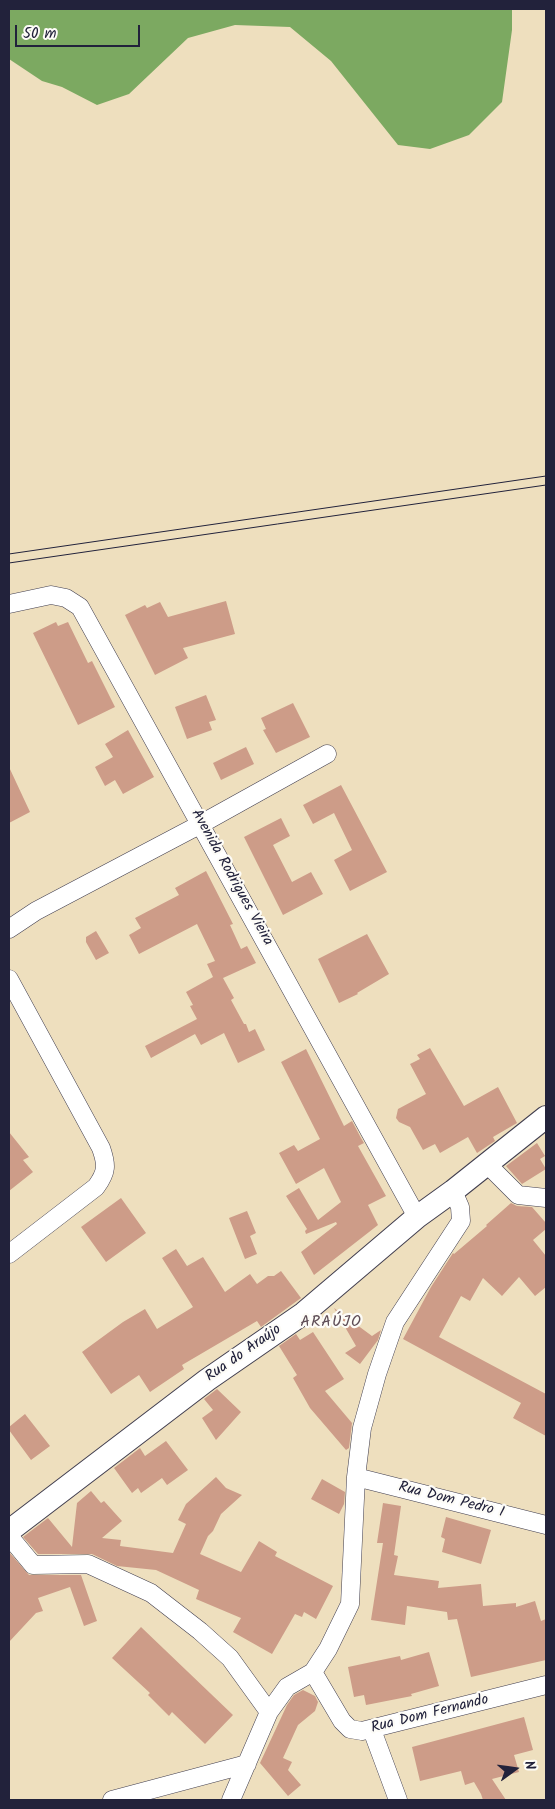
<!DOCTYPE html>
<meta charset="utf-8">
<style>
body{margin:0}
#map{position:relative;width:555px;height:1809px;overflow:hidden;background:#eedfbe;font-family:Kalam,sans-serif}
canvas{display:block}
.frame{position:absolute;inset:0;border:10px solid #22223b;pointer-events:none}
.north{position:absolute;left:490px;top:1744px;width:50px;height:50px;-webkit-text-stroke:4px #fdfcf7;paint-order:stroke;rotate:76deg;font-size:14px;font-weight:700;line-height:20px;text-align:center;color:#22223b}
.north::after{content:'';display:block;margin:auto;width:18px;height:22px;background:#22223b;clip-path:polygon(50% 0,100% 100%,50% 72%,0 100%)}
.scale{position:absolute;left:15px;top:25px;width:125px;height:22px;box-sizing:border-box;border:2px solid #22223b;border-top:0;padding-left:6px;font-size:15px;line-height:18px;white-space:nowrap;color:#22223b;-webkit-text-stroke:4px #fdfcf7;paint-order:stroke}
</style>
<div id="map">
<canvas width="555" height="1809"></canvas>
<div class="frame"></div>
<div class="north">N</div>
<div class="scale">50 m</div>
</div>
<script>
const ctx = document.querySelector('canvas').getContext('2d');
ctx.lineJoin = 'round';
function paint(path, color) {
  ctx.fillStyle = color;
  ctx.fill(path, 'evenodd');
}
function strokePath(path, color, width, dash) {
  ctx.strokeStyle = color;
  ctx.lineWidth = width;
  ctx.lineCap = dash ? 'butt' : 'round';
  ctx.setLineDash(dash || []);
  ctx.stroke(path);
}
function write(font, color, halo, rows, align = 'center') {
  ctx.font = font + ' Kalam,sans-serif';
  ctx.lineWidth = 4.5;
  ctx.setLineDash([]);
  ctx.textBaseline = 'middle';
  ctx.strokeStyle = halo;
  ctx.fillStyle = color;
  for (const [text, x, y, turn = 0] of rows) {
    ctx.save();
    ctx.translate(x, y);
    ctx.rotate((+turn || 0) * Math.PI / 180);
    ctx.textAlign = isNaN(turn) ? turn : align;
    if (halo) ctx.strokeText(text, 0, 0);
    ctx.fillText(text, 0, 0);
    ctx.restore();
  }
}
paint(new Path2D(`
 M9,9H512V30L502,102L469,135L430,149L398,145L331,61L290,27L235,25L188,38L129,94L97,105L62,87L42,81L9,59Z`), '#7ca961');
paint(new Path2D(`
 M226,601L235,634L183,648L188,658L155,675L125,615L145,605L147,608L160,602L168,617Z
 M56,622L58,626L68,622L88,663L92,661L115,707L78,725L33,633Z
 M206,695L216,720L209,722L212,730L187,739L175,707Z
 M293,703L310,737L276,753L263,730L266,729L261,718Z
 M128,730L154,777L123,794L115,780L105,786L95,767L113,757L105,744Z
 M246,747L254,764L221,780L213,763Z
 M9,767L30,812L9,823Z
 M341,785L387,872L350,891L334,860L352,850L334,813L313,824L303,805Z
 M281,818L290,836L273,845L292,882L311,872L323,894L283,915L244,837Z
 M206,871L233,924L230,925L241,949L247,946L256,963L223,978L234,998L231,1000L244,1024H246L249,1032L255,1029L265,1050L238,1063L224,1033L201,1045L195,1034L151,1058L145,1046L197,1019L190,1006L193,1005L186,992L213,977L207,964L215,961L197,924L139,954L129,935L141,928L135,918L179,895L175,888Z
 M96,931L109,953L96,960L86,942V937Z
 M367,934L389,974L357,993L358,994L339,1003L318,959Z
 M430,1048L464,1106L498,1087L517,1123L493,1137L495,1141L477,1153L468,1137L440,1153L435,1144L423,1150L410,1127L399,1122L396,1118L398,1109L426,1094L410,1064L420,1059L417,1055Z
 M306,1049L344,1126L352,1121L361,1138L364,1143L358,1146L386,1196L368,1205L378,1225L314,1275L301,1252L337,1224L336,1222L306,1234L305,1231L307,1229L286,1196L299,1188L318,1220L341,1202L324,1168L296,1184L279,1153L294,1145L298,1151L320,1139L281,1062Z
 M9,1132L29,1157L23,1160L33,1172L9,1191Z
 M537,1143L545,1156L540,1159L546,1169L522,1184L506,1166Z
 M121,1198L146,1233L106,1262L81,1227Z
 M511,1203L517,1206L532,1207L546,1223V1229L533,1240L546,1256V1287L535,1296L519,1277L502,1296L483,1278L470,1301L461,1296L439,1337L546,1394V1436L513,1418L521,1403L403,1339L431,1287L453,1253L454,1254L487,1226L486,1225Z
 M247,1211L256,1233L250,1236L257,1254L245,1259L229,1218Z
 M176,1249L187,1266L203,1257L225,1292L250,1274L257,1284L268,1276H274L281,1271L301,1298L261,1327L257,1321L182,1365L184,1369L150,1392L139,1375L111,1394L82,1352L123,1322L145,1309L157,1329L193,1307L162,1258Z
 M334,1308L372,1336L381,1330L378,1340L360,1364L345,1353L356,1346Z
 M313,1332L344,1379L325,1391L352,1423L349,1448L346,1450L310,1408L293,1378L297,1375L279,1346L296,1334L300,1340Z
 M217,1389L241,1412L216,1440L202,1418L213,1410L204,1399Z
 M25,1414L50,1446L31,1460L9,1430V1427Z
 M166,1441L188,1470L167,1485L162,1478L141,1493L138,1488L132,1493L114,1468L140,1448L145,1456Z
 M216,1477L226,1488L242,1495L221,1514L213,1531L208,1536L200,1554L241,1572L259,1541L277,1552L275,1556L333,1586L316,1619L304,1612L302,1617L295,1614L272,1654L233,1632L241,1618L196,1599L199,1590L156,1570L117,1566L92,1554H38L23,1537L48,1518L72,1547L77,1503L91,1491L101,1503L104,1501L122,1521L102,1538L121,1540L120,1546L173,1553L186,1524L178,1520L186,1504Z
 M322,1479L345,1492L344,1504L339,1514L311,1499Z
 M383,1503L401,1506L394,1555L398,1556L394,1575L439,1581L438,1588L481,1584L483,1606L516,1603V1607L535,1601L541,1621L546,1619V1660L471,1677L457,1619L448,1620L447,1612L407,1606L405,1625L371,1620L383,1543H377Z
 M446,1517L491,1530L481,1564L442,1552L445,1539L441,1537Z
 M9,1552L29,1575H81L97,1621L84,1626L70,1587L38,1598L43,1611L36,1613L9,1642Z
 M141,1627L233,1715L205,1744L172,1712L169,1716L148,1695L150,1693L112,1658Z
 M429,1652L439,1686L411,1694L412,1696L366,1705L364,1695L354,1697L348,1667L400,1656L401,1660Z
 M303,1690L315,1696L318,1702L315,1711L298,1725L283,1758L292,1762L288,1770L301,1785L288,1796L260,1763L287,1705L294,1695Z
 M524,1717L533,1750L514,1755L519,1772L492,1779L506,1800H483L481,1794L474,1782L465,1785L461,1771L420,1781L412,1747Z`), '#cd9c88');
const minor = new Path2D(`
 M9,604L51,595L66,598L80,607L417,1217
 M9,929L36,911L201,824L327,754
 M9,979L101,1148C107,1165 107,1172 96,1187L9,1254
 M487,1164L518,1195L546,1198
 M356,1477L546,1525
 M9,1536L33,1565L88,1564L151,1593L200,1631L230,1658L269,1712
 M313,1672L342,1721L350,1729L362,1731L546,1685
 M372,1730L398,1800
 M112,1800L247,1764
 M231,1800L269,1712L287,1687L313,1672L328,1649L350,1604L356,1477L362,1428L377,1374L395,1322L461,1221L460,1207L453,1191`);
const major = new Path2D(`
 M9,1531L207,1380L304,1313L417,1217L453,1191L546,1117`);
strokePath(minor, '#413e4f', 19);
strokePath(major, '#413e4f', 24);
strokePath(minor, '#fff', 18);
strokePath(major, '#fff', 22);
strokePath(new Path2D(`
 M9,554L546,476
 M9,563L546,485`), '#22223b', 1);
write('15px', '#22223b', '#fdfcf7', [
 ["Avenida Rodrigues Vieira",231,878,61],
 ["Rua do Araújo",244,1354,-35],
 ["Rua Dom Pedro I",451,1501,14],
 ["Rua Dom Fernando",430,1715,-14]
]);
ctx.letterSpacing = '1px';
write('16px', '#5e4d56', '#fdfcf7', [
 ["ARAÚJO",331,1323]
]);
ctx.letterSpacing = '0px';
</script>
